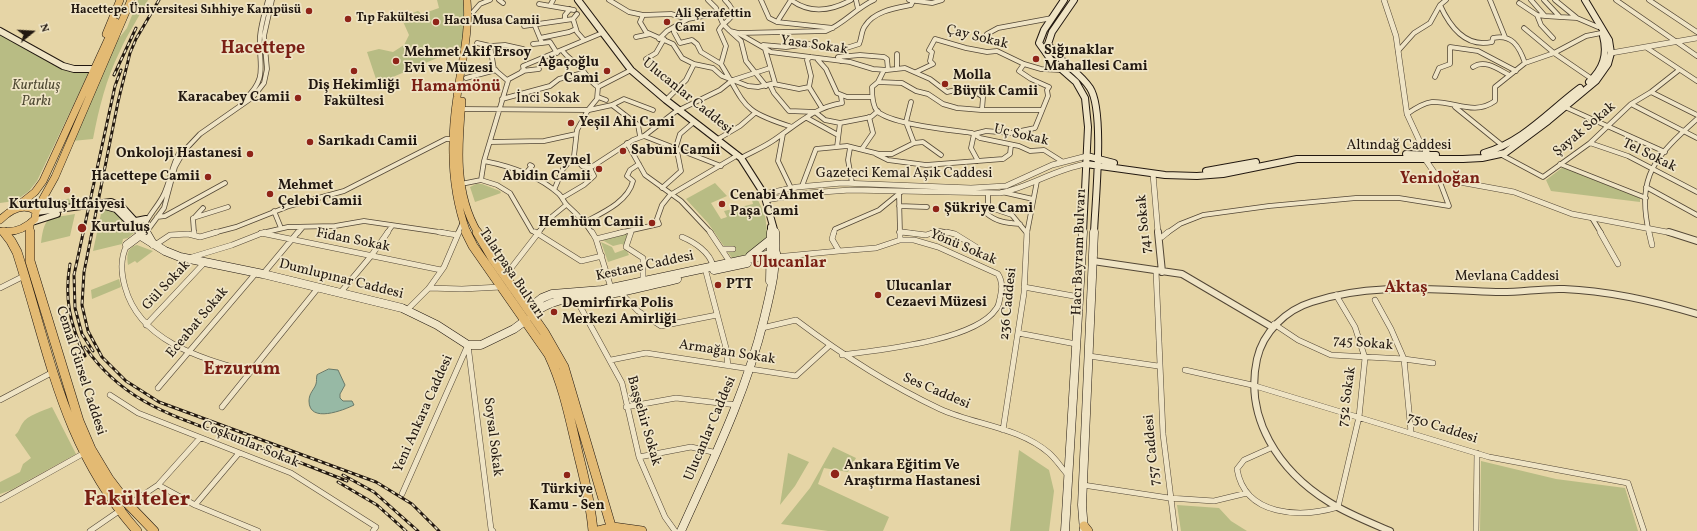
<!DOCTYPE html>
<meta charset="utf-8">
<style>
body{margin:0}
#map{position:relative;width:1697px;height:531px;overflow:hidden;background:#e6d5a6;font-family:Vollkorn,serif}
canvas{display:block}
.north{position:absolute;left:12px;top:12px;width:40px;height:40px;-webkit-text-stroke:3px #efe4c5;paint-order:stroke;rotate:72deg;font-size:11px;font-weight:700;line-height:16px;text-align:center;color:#221810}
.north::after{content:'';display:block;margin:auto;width:14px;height:18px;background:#221810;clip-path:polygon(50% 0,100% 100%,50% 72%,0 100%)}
</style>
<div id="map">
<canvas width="1697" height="531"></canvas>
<div class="north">N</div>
</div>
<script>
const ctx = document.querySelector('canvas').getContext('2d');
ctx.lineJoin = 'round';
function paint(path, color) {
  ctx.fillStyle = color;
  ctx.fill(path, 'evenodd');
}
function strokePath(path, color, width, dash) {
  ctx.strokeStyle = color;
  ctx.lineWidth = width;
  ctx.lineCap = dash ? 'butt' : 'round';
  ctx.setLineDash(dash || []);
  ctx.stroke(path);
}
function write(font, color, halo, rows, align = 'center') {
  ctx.font = font + ' Vollkorn,serif';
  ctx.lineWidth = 3.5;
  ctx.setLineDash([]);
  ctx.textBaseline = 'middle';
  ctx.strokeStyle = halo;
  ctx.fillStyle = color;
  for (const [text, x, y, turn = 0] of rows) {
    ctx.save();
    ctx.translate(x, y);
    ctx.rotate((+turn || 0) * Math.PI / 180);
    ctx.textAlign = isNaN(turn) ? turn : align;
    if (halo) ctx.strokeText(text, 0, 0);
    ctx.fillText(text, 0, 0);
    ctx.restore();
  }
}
paint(new Path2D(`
 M138,0H148C139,17 128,33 120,51C106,79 99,108 93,139L72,141L116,42L127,28Z
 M437,0H465L463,50L451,52L379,83L377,82L367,52L379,49L393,52L404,45L409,35L401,17L418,11L422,14L439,8Z
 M0,32L63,66L90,70L37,181L29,191L15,201L0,203Z
 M1563,167L1640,198V202L1551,191L1546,180Z
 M715,183L727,196L711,203L721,219L727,217L724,211L753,204L752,200L757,198L765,215L768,239L750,254L732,258L708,223L686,199Z
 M476,184H482L500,191L501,193L475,202L470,187Z
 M78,197L77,204L52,208L48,205L49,202Z
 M102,209H113L123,221L121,223L126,228L129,226L134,233L128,238L123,239L122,244L93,251Z
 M75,214L70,236L41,243C45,213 49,219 75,214Z
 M626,234L628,235L625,245L621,244L613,246L602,240L606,237Z
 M601,242L612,247L615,253L626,249L629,255L608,262Z
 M137,245L153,251L137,263L135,261L128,265C127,256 126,248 137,245Z
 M119,279L121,287L92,299L91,290Z
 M52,407L76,454L11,490L0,494V482L20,472L23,464L31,458L15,435C19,432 19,429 22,424C27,415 43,411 52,407Z
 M833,447L856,458L848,472L824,468L818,484L889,517L883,531H828L781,524L810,488Z
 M1019,450L1049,470L1054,491L1049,531H1010Z
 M788,453L809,462L795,486L780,505Z
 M1481,461L1556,479L1625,488L1638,531H1480Z
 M1177,505L1219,508L1231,521L1247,531H1181Z`), '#b8bc84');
const water = new Path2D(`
 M329,369L338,370L345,385L340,394V398L343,401H352L354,405C344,410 309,424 309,401C309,393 314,390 316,384C317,381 316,378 317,375Z`);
paint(water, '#97b9a5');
strokePath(water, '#687969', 1);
const minorFar1 = new Path2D(`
 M499,0L503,3
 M609,0L629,12L643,15L671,14L688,19L719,13
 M708,0L716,8L723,24L730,31L738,33L771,52L850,62L873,69L887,70L905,68L930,79L947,92C961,88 971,88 983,97L982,110
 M725,0C743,18 724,19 719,30L726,46L721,64C747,107 741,111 792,127
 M761,0L769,18L777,22
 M791,0L777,22L833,28
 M791,0C810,14 831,11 851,0
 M856,0L858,9
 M909,0L932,3L942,0
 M1446,0L1440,5C1450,27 1466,48 1492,42L1493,38C1512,34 1519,46 1525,63
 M1490,0L1505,37
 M1531,0L1545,16L1560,17
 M1544,0L1560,17L1577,18
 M1555,0L1577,18L1598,27
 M1616,0L1697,56
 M1649,0L1697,32
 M1519,3L1537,15L1545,16
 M539,4L574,10
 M550,6L553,0
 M473,12L480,4L490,0
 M643,15L640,22L646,32L673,44L682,58L694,64L713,68L722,76L748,86L758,87L775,83L765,49
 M1537,15L1541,25L1553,38
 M565,19V15L570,9
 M573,19L577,32L584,40
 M573,19L577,14
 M524,26L573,19
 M535,26L542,43L550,42L557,53
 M674,28V32L680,43L692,40L697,44L701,52L721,64
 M1524,28L1554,53L1592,79
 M731,32L741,41L746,61L766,86
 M740,33L826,31C844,24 856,8 874,0
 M987,34L998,28L1052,18
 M636,37L650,34
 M540,38L569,32L576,29
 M659,39L667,31L688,19
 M477,43L490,46L494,69L508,81L484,161L481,180
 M533,44L542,43
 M763,45L786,47L809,44L840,50L859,44C862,38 861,31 865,26C874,11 896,8 911,5L913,1
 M490,46L505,45L523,49
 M1647,48L1697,81
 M562,50C567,58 575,61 581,68C587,75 590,82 598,87
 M1398,51L1414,33L1430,23L1440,5
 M897,54V68
 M810,57L807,60L811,76L809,87L822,108
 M646,59L656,53L664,39
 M818,60L826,69L837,93L847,97H872
 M841,61L838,57L860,55L884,57L887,59L888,70
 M1473,67C1485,59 1498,69 1509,75
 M884,70L878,82L872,87C872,94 872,105 877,111C890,124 951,130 972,133L980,138L1019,146L1030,151L1044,150L1063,162
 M522,71L539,69
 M916,72L933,64L930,61L932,52L929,50L935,39L966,48L987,52L997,51L1024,64L1041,69L1060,70
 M1435,77L1439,68L1450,64V47L1478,51L1516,71
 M466,78L496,70
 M507,80L524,71L523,66L602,33
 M733,80L770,68
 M878,82L902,83L916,91L928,94L943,104L957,108L981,110H1042
 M774,84L799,89L809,87
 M770,85L774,93L789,111L815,112L825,120L840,123L871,117L878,111
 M598,87L631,70
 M1651,92L1697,115
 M598,97L606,100
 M245,99C269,77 258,65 260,36C261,24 265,12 268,0
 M502,99L550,86L559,79L583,73
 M666,100L686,80L694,64
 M911,102L906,122L914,143
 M1631,104L1697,138
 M612,105L624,99L653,110
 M1455,107L1503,146
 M1565,107L1665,152
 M461,109L588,110
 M589,110L612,105L638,125L640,136
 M1407,114C1414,109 1423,103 1432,102C1455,101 1474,116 1495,101V87L1525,63L1554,53L1586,36L1601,33
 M807,118L838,135
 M783,134L778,161L791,188
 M974,134L986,131L1011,133L1035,128L1048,96L1047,90L1049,87L1031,79L1019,71L1024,64
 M974,134L971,148L978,161
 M644,136L721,166
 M718,139L740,126L755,113
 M490,142L544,141L576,134
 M627,143L645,175L681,201L711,233
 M1590,143L1628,156L1697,192
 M837,147L840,123
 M850,148L848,160L852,183
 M862,149L873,133L869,117
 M675,150L680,134L694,122
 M876,154L888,160L926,165L1003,159L1010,154L1011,145
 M1500,154L1543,177L1590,143L1631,104L1651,92L1679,70
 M574,156L582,166L590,168
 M741,158C752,152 764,147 774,140C796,125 815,107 842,103L841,96
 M484,161C510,166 539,176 559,194C563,198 564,203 568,206C578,215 585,222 592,233
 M1560,164L1646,198
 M525,174L532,166L530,165
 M481,180L497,185L510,193L532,231L537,233
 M461,184L481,180
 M802,186L816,149L847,146L879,154H892L914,143L923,142L941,155
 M1646,187L1697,215
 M662,188L681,171L677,151
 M554,190L563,169L574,156L577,130L588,110L597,99L598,87
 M1002,192L1033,199
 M899,194L900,233
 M988,194V207L1012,215L1026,232
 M562,198L584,185L594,176L590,168L633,140L644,136L675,112L720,90L730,82
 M899,206L927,207
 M988,207L986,213C996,222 1007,223 1020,224
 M274,211L281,228
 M157,217L165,216L225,183
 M193,218L228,207
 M1592,218L1601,233
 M585,222C602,213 628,202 633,181L627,176L630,170L639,164
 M143,229C147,216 158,207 164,194C170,181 172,166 179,153
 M147,231L164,208L175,167L184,151L200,134L253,97L264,83L267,69L264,36L272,0
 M899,232L911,233
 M194,233L193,219L203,208
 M213,233L236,227L289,206L344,191L446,139H453
 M261,233H262
 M262,233L288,227L335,226L364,221L446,233
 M298,233L303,227
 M387,233L392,226
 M458,233L463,222
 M538,233L549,219L566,205
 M619,233L659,224L657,219L662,205L670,195L738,155
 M834,233L835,229L879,210L901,192
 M932,233L939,231L951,233
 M1027,233L1037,181
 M1167,233L1180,224L1203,215L1269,206L1356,198H1399L1449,206L1438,177
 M1649,233C1636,175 1656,156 1697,119`);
const minor = new Path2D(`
 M194,232V234
 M439,232L457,235
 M535,232L581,261L602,256
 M592,232L596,239L611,288
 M631,232L626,247L643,258V281
 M710,232L730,262
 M900,232V240
 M902,232L926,235L935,232
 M946,232L955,234L976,247
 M1600,232L1618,264
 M1649,232L1652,245
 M261,233L441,270
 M682,237C694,242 710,252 713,266
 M1162,237L1168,232
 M596,239L624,232
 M127,245C120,258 121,273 125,287C140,342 201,358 250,372
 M155,245L170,235L188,234L200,237L217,232
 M722,249H733
 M839,251L876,248L900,240H914L938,247L998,274C1003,282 1002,289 1000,298C999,302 999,306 996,309C975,341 878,350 842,355
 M786,256L839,251L832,239L834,232
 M776,257L786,256L788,260H797L799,255
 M189,258L232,245L265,232
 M1156,271L1163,434L1175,531
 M706,272L726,348L728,366
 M263,274L298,232
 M505,276L539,232
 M1024,287L1079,297
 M0,288L24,276
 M429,288L462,289L501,287
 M620,292L638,311L661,326L717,315
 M340,293L371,256L388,232
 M575,297L622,383L639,457L665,517L675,531
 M1375,300L1391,329L1404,359L1411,432
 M407,310L429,288L444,267L459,232
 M1274,324L1298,340L1331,355L1404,359L1433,363
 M146,325L204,263
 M762,328L796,320C841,354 889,385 940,409C975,425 1019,427 1049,453C1057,460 1062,469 1069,476
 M1018,333L1076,344
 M468,345L491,529L493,531
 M1089,356L1158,366
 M611,360L646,353L796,376L829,346
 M1185,370L1252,385L1489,457L1628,483L1644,531
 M158,388L256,273
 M110,395L138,413L291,473L376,527L373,531
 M0,400L53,372
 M222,407L318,288
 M626,407L676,398L737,405
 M1003,430L1024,293L1027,232
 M1273,447L1244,460L1237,469C1245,517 1301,518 1338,507L1359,417L1365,358L1355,327L1336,295
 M639,457L691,447L717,453
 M158,485L195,505L258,531
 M1083,485L1169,498L1214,501L1247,493
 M402,494L467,347
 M0,500L86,452
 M128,505L158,485L200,438
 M195,505L239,453
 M90,531L122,509
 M1476,531L1477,453`);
const tertiaryFar1 = new Path2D(`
 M1384,0L1396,36L1407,114L1420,142
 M1611,53L1697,38
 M1425,159L1436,175L1443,179L1514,192L1572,214L1672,233
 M1153,174L1158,233
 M764,194L797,187L842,183L971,188L1006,186L1052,165L1087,156
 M766,200L808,193L850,190L1000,193C1030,187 1055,169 1086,164`);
const tertiary = new Path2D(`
 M1158,232L1162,272
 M1669,232L1697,241
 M1093,261L1182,274L1272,327
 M1390,531C1369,522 1348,514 1329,502C1279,471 1244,418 1257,359C1263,332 1286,310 1312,302C1371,282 1434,290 1496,292C1519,293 1541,288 1564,289C1609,291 1654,301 1697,314`);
const secondaryFar1 = new Path2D(`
 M578,0L631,70L666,100L741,158L764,194L775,233
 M1064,0L1044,30L1039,43L1051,60L1076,82L1085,98L1088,127L1083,233
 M1074,0L1052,32L1048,44C1059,62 1079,71 1090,88C1105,111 1095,203 1094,233
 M0,31L63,66L74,69H91
 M1589,82C1603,69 1608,55 1603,36
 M1420,142L1425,147L1428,157
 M1484,153C1523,142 1549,111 1580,88
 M1406,154L1436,155
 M1087,156L1114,163
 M1086,164L1165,175L1197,176L1223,174L1297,159H1463L1482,158L1505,153L1548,121L1596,81L1608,64L1611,53L1609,40L1585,0
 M1206,171L1256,162
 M105,206L116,209L138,231
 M36,212L111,202L121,206L142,229
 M136,221L146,219
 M32,222L57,214
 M146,232L147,233
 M771,233V227`);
const secondary = new Path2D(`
 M146,232L153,244
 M141,236L165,251L180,257L263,274L402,308L437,325L468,345H481L514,329L526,320
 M127,245L139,236
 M750,256L770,240
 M714,270L747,263
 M770,281L771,232
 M528,309L542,298L552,294L602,290L776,253
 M532,314C559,294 580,299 611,294C633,290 655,284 677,279
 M681,531C712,462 746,393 764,319C772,286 777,267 775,232
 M1065,531L1083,232
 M1084,531L1082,505L1094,232`);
const primaryFar1 = new Path2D(`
 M106,34L120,0
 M462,101C458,146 454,193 478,233
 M10,212L35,192L43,181L116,22
 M0,220C10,210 23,202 36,211
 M30,224V233
 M2,231C15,233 26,228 35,219L36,211L55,177L131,0
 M4,232L5,233
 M467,233C451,190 450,143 457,97C461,64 470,34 467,0`);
const primary = new Path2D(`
 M4,232L11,241L17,252C50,354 63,447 137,531
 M30,232V261L79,421L91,449L109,479L128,504L154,531
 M466,232L473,246L549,355C565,389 571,425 580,461C586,485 591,507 593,531
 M477,232L493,259L544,332L564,367L611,526
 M1084,526L1088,531
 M597,531L613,527L642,531`);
strokePath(minorFar1, '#534736', 5.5);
strokePath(minor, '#534736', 6);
strokePath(tertiaryFar1, '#534736', 6);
strokePath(tertiary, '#534736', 8);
strokePath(secondaryFar1, '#221810', 8);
strokePath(secondary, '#221810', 9);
strokePath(primaryFar1, '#221810', 8);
strokePath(primary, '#221810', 10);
strokePath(minorFar1, '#efe4c5', 4);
strokePath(minor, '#efe4c5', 5);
strokePath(tertiaryFar1, '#efe4c5', 5);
strokePath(tertiary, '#efe4c5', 6);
strokePath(secondaryFar1, '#efe4c5', 6);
strokePath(secondary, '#efe4c5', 8);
strokePath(primaryFar1, '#e3ba73', 7);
strokePath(primary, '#e3ba73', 9);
const rail = new Path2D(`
 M159,0L136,39L130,53L118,102L84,272L82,305L88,331L102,357L126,381L159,402L376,482L412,504L439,531
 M114,75L136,28
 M70,264C64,298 70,325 85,356
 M85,347C124,403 174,416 236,439C273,452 310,466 347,481
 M93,351L82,334L75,308L74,275L115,86L121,70
 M343,475L374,492L418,531
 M338,482L377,505L406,531`);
strokePath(rail, '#221810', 3);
strokePath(rail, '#efe4c5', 1.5, [4]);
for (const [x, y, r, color] of [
 [309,11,4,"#8f2418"],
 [348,19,4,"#8f2418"],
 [436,22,4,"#8f2418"],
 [667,22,4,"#8f2418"],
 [1036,59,4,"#8f2418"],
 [396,61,4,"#8f2418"],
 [354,71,4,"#8f2418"],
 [607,71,4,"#8f2418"],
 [945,84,4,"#8f2418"],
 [298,98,4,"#8f2418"],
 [571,123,4,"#8f2418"],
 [310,142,4,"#8f2418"],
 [623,151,4,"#8f2418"],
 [250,154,4,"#8f2418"],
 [599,169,4,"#8f2418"],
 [208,177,4,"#8f2418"],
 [67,190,4,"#8f2418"],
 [270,194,4,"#8f2418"],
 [722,204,4,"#8f2418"],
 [936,209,4,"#8f2418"],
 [652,223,4,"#8f2418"],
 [82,228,5,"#8f2418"],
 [718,285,4,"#8f2418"],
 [878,295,4,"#8f2418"],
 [554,312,4,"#8f2418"],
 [835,474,5,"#8f2418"],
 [567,475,4,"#8f2418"]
]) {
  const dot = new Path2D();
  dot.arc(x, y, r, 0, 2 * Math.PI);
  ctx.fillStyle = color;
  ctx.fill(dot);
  strokePath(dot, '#efe4c5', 1.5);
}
write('bold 12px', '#221810', '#efe4c5', [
 ["Hacettepe Üniversitesi Sıhhiye Kampüsü",301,11,"right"],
 ["Ali Şerafettin",675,15],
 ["Cami",675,29],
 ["Tıp Fakültesi",356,19],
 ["Hacı Musa Camii",444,22]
], 'left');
write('14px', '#221810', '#efe4c5', [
 ["Çay Sokak",977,38,14],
 ["Yasa Sokak",814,46,8],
 ["Ulucanlar Caddesi",687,97,39],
 ["İnci Sokak",548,99],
 ["Şayak Sokak",1585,130,-40],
 ["Uç Sokak",1021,136,13],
 ["Altındağ Caddesi",1399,146],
 ["Tel Sokak",1649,156,26],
 ["Gazeteci Kemal Aşık Caddesi",904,174],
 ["741 Sokak",1145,224,-95],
 ["Fidan Sokak",353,241,11],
 ["Yönü Sokak",963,248,23],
 ["Hacı Bayram Bulvarı",1080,252,-88],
 ["Kestane Caddesi",645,267,-12],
 ["Talatpaşa Bulvarı",511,274,56],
 ["Mevlana Caddesi",1507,277],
 ["Dumlupınar Caddesi",341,280,14],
 ["Gül Sokak",167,286,-47],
 ["236 Caddesi",1009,304,-84],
 ["Eceabat Sokak",198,323,-50],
 ["745 Sokak",1363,344,5],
 ["Armağan Sokak",727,353,9],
 ["Cemal Gürsel Caddesi",80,371,72],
 ["Ses Caddesi",936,392,23],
 ["752 Sokak",1348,397,-82],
 ["Yeni Ankara Caddesi",424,414,-66],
 ["Başşehir Sokak",643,421,74],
 ["Ulucanlar Caddesi",711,429,-67],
 ["750 Caddesi",1442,429,18],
 ["Soysal Sokak",492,437,83],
 ["Coşkunlar Sokak",250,445,22],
 ["757 Caddesi",1153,450,-95]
]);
write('bold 14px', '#221810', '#efe4c5', [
 ["Sığınaklar",1044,51],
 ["Mahallesi Cami",1044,67],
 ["Mehmet Akif Ersoy",404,53],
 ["Evi ve Müzesi",404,69],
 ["Ağaçoğlu",599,63,"right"],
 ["Cami",599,79,"right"],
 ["Molla",953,76],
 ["Büyük Camii",953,92],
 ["Diş Hekimliği",354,86,"center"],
 ["Fakültesi",354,102,"center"],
 ["Karacabey Camii",290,98,"right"],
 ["Yeşil Ahi Cami",579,123],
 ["Sarıkadı Camii",318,142],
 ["Sabuni Camii",631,151],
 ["Onkoloji Hastanesi",242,154,"right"],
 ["Zeynel",591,161,"right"],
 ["Abidin Camii",591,177,"right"],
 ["Hacettepe Camii",200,177,"right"],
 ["Mehmet",278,186],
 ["Çelebi Camii",278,202],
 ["Cenabi Ahmet",730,196],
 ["Paşa Cami",730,212],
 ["Kurtuluş İtfaiyesi",67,205,"center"],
 ["Şükriye Cami",944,209],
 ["Hemhüm Camii",644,223,"right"],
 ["Kurtuluş",91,228],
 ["PTT",726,285],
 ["Ulucanlar",886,287],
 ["Cezaevi Müzesi",886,303],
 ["Demirfırka Polis",562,304],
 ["Merkezi Amirliği",562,320],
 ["Ankara Eğitim Ve",844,466],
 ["Araştırma Hastanesi",844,482],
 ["Türkiye",567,490,"center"],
 ["Kamu - Sen",567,506,"center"]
], 'left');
write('italic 14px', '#4f4933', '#efe4c5', [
 ["Kurtuluş",36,86],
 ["Parkı",36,102]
]);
write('bold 16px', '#7a1f14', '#efe4c5', [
 ["Hamamönü",456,88],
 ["Yenidoğan",1440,180],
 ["Ulucanlar",789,264],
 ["Aktaş",1406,289]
]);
write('bold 18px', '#7a1f14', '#efe4c5', [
 ["Hacettepe",263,50],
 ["Erzurum",242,371]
]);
write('bold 22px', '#7a1f14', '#efe4c5', [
 ["Fakülteler",137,501]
]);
</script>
